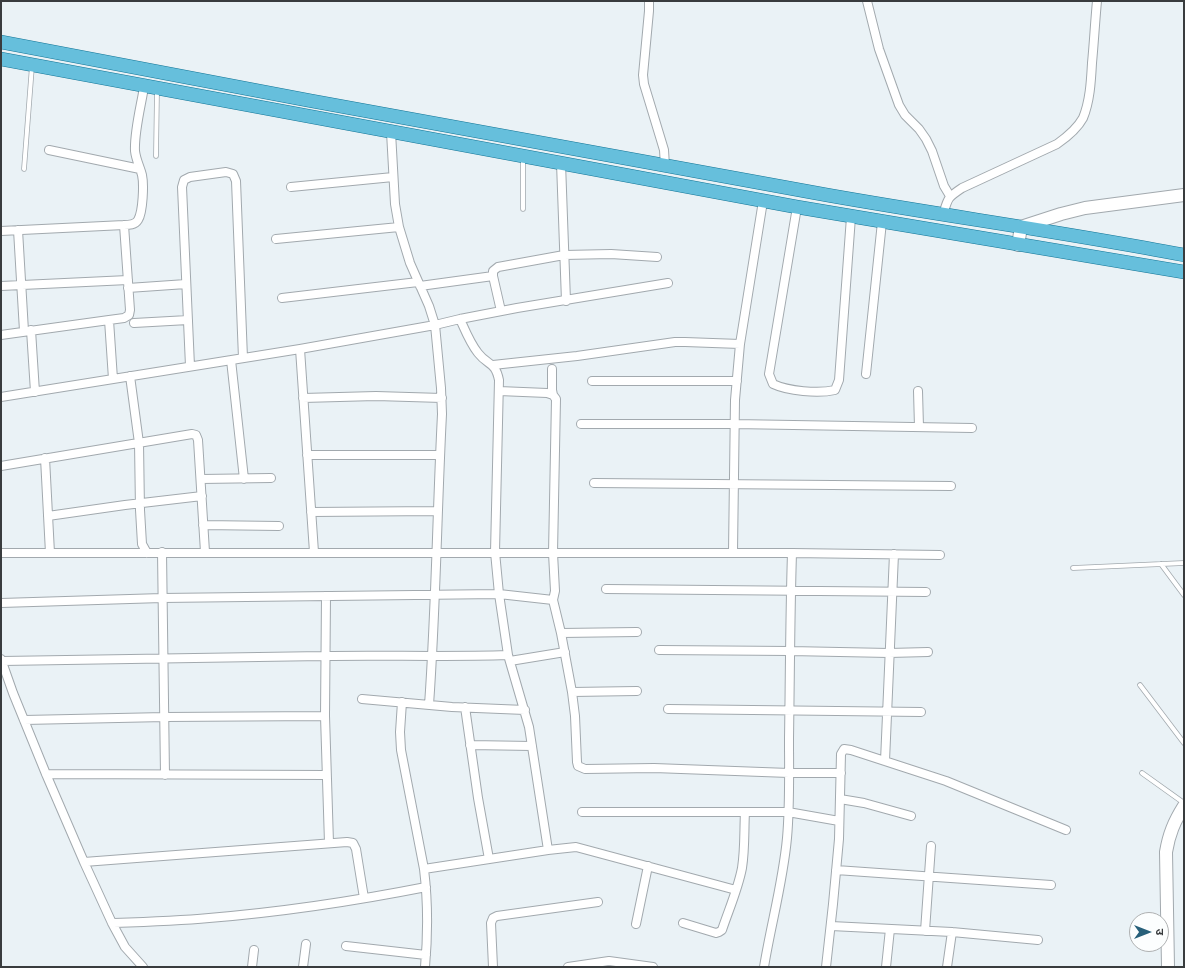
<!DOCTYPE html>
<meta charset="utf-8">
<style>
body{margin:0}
#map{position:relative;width:1185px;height:968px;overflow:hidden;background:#eaf2f6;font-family:Montserrat,"Noto Sans Devanagari",sans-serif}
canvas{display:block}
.frame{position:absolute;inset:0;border:2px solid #393c3e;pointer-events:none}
.north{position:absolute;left:1129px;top:912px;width:40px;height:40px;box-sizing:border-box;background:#fcfefe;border:1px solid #aeb0b1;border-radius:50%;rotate:90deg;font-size:11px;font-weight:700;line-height:16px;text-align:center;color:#393c3e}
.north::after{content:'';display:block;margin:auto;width:14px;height:18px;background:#28607a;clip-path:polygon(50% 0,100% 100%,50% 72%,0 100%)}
</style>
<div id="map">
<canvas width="1185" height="968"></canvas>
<div class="frame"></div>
<div class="north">उ</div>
</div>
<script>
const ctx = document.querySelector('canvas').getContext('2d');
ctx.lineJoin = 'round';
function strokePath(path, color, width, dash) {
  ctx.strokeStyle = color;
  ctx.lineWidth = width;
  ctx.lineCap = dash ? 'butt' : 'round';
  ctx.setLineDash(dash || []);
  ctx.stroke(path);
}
const lane = new Path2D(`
 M156,156L157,89
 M523,159V209
 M24,169L32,66
 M1161,564L1184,595
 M1073,568L1184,563
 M1140,685L1184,743
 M1142,773L1184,803`);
const street = new Path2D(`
 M649,1V11L643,75L644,84L661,140L664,150L665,166
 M867,1L879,49L899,105L905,115L919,129L926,139L932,151L944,186L950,196
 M391,132L395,204L399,227L410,263L429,306L435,325L441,388L442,414C437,511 436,608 429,705
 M49,150L140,169
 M561,163L566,301
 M291,187L393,177
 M797,207L769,374L773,384C788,391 818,394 835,390L839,380L851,217
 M943,215C948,198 947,198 962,188L1057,144C1067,137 1077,129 1083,118C1090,101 1091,81 1092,63C1094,42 1095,22 1097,1
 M18,230L24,331
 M1,231L124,225C129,225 135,225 138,220C143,212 144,184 142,175C140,167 136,160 135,151C134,132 141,106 144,87
 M276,239L399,227
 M1,286L128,280
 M420,286L493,276
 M128,288L186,284
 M282,298L418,282
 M501,311L493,276V271L498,267L564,255L611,254L657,257
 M460,319C465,330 470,343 478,353C488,366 495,361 499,380L495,552L499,594L508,655L529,727L548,850
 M109,320L113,379
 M134,323L188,320
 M31,330L35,392
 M1,335L109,320L124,318L129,315L130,310L124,225
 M300,349L314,552
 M231,360L244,479
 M493,365L577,356L675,342H685L740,344
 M190,366L182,187L184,180L190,177L226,172L233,174L236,181L243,358
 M552,369V390L553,395
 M866,374L882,222
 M130,376L139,443L140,510L142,544L147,553
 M592,381H737
 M499,391L547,393L553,395L556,399L553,553L555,591L553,600L561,633L572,692L575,716L577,762L578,766L585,769L654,768L789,773H841
 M918,391L919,427
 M1,397L300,349L435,325L460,319L517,308L668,283
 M303,398L376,396L442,398
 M581,424H734L972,428
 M307,455H440
 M45,458L50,553
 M1,466L192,434L196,435L198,440L205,552
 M201,479L271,478
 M594,483L951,486
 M311,512L438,511
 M48,516L125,505L202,496
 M203,525L279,526
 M162,552L165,775
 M733,552L735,400L740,344L763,201
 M1,553H792
 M606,589L926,592
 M326,596L325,716L329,843
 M1,603L162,598L499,594L553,600
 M561,633L637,632
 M659,650L790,651L889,653L928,652
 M1,659L13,693L46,774L84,862L112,923L125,947L143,967
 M2,661C109,659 216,657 323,656C385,655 446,657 508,655
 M510,661L565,652
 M572,692L637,691
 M362,699L452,707L525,710
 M402,702L400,732L401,750L424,869C428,902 428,934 425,967
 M465,707L478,798L489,859
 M668,709L921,712
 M24,720L165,717L325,716
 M470,745L532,746
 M885,761L894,554
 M46,774L326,775
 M840,799L864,803L911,816
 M582,812H788L839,821
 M84,862L347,842L353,843L356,849L364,898
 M424,869L548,850L576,847L736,890
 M836,870L1051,885
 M112,923C144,922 177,921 209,918C282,912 355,901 426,887
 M683,923L716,933L719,932L722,930C729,909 738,889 742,868C745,849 744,830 745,812
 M636,924L648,866
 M831,926L952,932L1038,940
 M925,931L931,846
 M346,946L426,955
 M252,967L254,950
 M303,967L306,944
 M493,967L491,923L493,918L497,916L598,902
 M568,967L609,961L653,967
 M764,967C771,924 783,882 787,838C790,805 789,771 789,738C790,677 790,615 792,553L940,555
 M826,967L833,904L839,839L841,754L844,749L851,750L946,781L1066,830
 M886,967L890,929
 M947,967L952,932`);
const secondary = new Path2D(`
 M1018,245L1021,227L1061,214L1085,208L1184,195
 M1168,967L1166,852C1169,834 1174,822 1184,806`);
const primary = new Path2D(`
 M1,42C276,95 551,146 827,195C945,216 1065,232 1184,255
 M1,59L797,207L1184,272`);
strokePath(lane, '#a2a9ae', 5.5);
strokePath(street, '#a2a9ae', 10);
strokePath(secondary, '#a2a9ae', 14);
strokePath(primary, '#147596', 14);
strokePath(lane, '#fff', 4);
strokePath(street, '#fff', 8);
strokePath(secondary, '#fff', 12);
strokePath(primary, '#66bfdc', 13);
</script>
